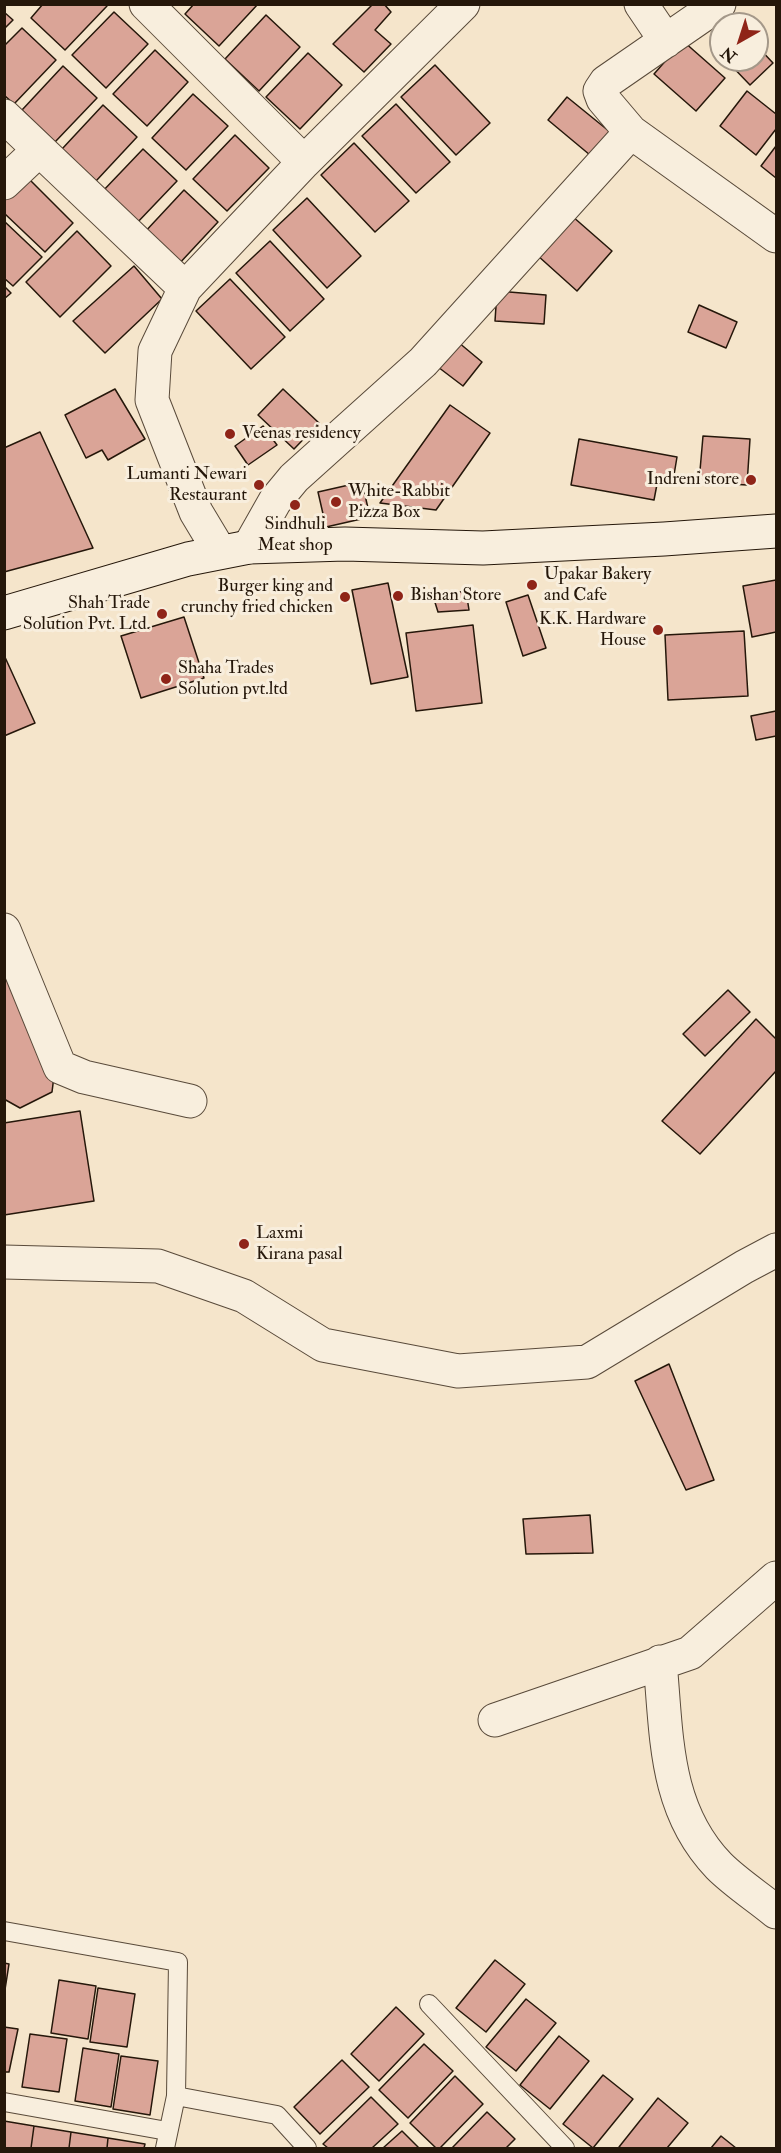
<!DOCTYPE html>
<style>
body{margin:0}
#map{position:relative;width:781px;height:2153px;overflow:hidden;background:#f5e5cb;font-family:"IM FELL Double Pica",serif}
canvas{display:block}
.frame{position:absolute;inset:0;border:6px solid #25170a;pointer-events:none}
.north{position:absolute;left:709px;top:12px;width:60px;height:60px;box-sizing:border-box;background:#f8eedd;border:2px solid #a49889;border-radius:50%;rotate:219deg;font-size:16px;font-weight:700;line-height:24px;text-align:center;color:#25170a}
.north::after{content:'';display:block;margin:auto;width:21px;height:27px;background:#8f2418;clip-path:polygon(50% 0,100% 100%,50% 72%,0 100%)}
</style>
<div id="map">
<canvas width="781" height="2153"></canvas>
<div class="frame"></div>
<div class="north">N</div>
</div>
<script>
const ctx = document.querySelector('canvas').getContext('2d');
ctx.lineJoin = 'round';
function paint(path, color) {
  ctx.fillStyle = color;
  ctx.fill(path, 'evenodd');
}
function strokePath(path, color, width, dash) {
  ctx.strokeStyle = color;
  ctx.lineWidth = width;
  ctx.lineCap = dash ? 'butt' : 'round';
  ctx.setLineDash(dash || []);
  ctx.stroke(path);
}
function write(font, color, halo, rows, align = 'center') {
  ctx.font = font + ' "IM FELL Double Pica",serif';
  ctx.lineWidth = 6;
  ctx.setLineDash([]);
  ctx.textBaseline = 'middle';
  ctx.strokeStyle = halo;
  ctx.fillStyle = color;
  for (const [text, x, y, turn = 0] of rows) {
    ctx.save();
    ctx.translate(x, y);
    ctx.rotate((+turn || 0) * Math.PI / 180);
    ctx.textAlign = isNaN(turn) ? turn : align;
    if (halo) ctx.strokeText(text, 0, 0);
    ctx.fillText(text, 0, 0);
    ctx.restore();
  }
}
const building = new Path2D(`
 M43,4H105L107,6L65,50L31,18Z
 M194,4H258L219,46L185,14Z
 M373,4H384L391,12L375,30L391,44L364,72L333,44Z
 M4,12L13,20L4,29Z
 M114,12L148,44L106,88L72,55Z
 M266,15L300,47L259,91L225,59Z
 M22,28L56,60L14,104L4,95V46Z
 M683,41L725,78L696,111L654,74Z
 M757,46L773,63L750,85L726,60H757Z
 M155,50L188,82L147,126L113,94Z
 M308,53L342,85L300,129L266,97Z
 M435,65L490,123L456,155L401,97Z
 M63,66L97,98L55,142L22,110Z
 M747,91L776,114V129L756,155L720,126Z
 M193,94L228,126L186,170L152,138Z
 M567,97L615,136L596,160L548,120Z
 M396,104L450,162L416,193L362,136Z
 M103,105L137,137L96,181L62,149Z
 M235,135L269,168L227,211L193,179Z
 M354,143L409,201L375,232L321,175Z
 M776,146V178L761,166Z
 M143,149L177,181L135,225L101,193Z
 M20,170L73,223L45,252L4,213V186Z
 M184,190L218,222L177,266L143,234Z
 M307,198L361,256L327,288L273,230Z
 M572,216L612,251L577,291L537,255Z
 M4,221L42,257L13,286L4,278Z
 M77,231L111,266L60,317L26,282Z
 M270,241L324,299L290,331L236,273Z
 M134,266L162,299L105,353L73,321Z
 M230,279L285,337L251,369L196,311Z
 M4,286L11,293L4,299Z
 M497,291L546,295L544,324L495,321Z
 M699,305L737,322L726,348L688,332Z
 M458,342L482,362L463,386L438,367Z
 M115,389L145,439L108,460L102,450L86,458L65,415Z
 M283,389L319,423L294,449L258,415Z
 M450,405L490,433L436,510L380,503Z
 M263,426L277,445L248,465L235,446Z
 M40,432L93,548L4,572V448Z
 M703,436L750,439L747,485L699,482Z
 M579,439L677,457L673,481L658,479L654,500L571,485Z
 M362,482L370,517L326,527L318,492Z
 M776,580V632L752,637L743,586Z
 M388,583L408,677L371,684L352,590Z
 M466,591L469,610L438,612L433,596Z
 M528,595L546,648L523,656L506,602Z
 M184,617L204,678L141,698L121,636Z
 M473,625L482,703L416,711L406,633Z
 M744,631L748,696L668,700L665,635Z
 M4,655L35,723L4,736Z
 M776,711V736L756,740L751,716Z
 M4,952L55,1068L52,1092L20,1108L4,1099Z
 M728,990L750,1012L705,1056L683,1034Z
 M756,1019L776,1039V1071L700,1154L662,1121Z
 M80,1111L94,1201L4,1215V1123Z
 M669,1364L714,1480L686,1490L635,1381Z
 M590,1515L593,1553L526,1554L523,1519Z
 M495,1960L525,1984L486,2032L456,2008Z
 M4,1963L9,1964L4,1996Z
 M59,1980L96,1986L88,2039L51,2033Z
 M98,1988L135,1994L127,2047L90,2042Z
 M526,1999L556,2023L516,2071L486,2047Z
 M396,2007L424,2034L379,2081L351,2054Z
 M4,2027L18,2029L9,2072H4Z
 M30,2034L67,2039L59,2092L22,2087Z
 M559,2036L589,2061L550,2109L520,2085Z
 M424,2044L453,2071L408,2118L379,2090Z
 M83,2048L119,2054L111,2107L75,2101Z
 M121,2056L158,2061L150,2115L113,2109Z
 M342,2060L369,2087L320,2134L294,2107Z
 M603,2075L633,2099L593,2148L563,2124Z
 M455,2076L483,2104L440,2148H436L410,2123Z
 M371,2097L398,2124L372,2148H328L323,2144Z
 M658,2098L688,2123L667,2148H621L619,2147Z
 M487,2112L515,2139L506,2148H452Z
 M4,2121L34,2126L31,2148H4Z
 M34,2126L71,2132L69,2148H31Z
 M402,2131L419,2148H383Z
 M71,2132L108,2138L107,2148H69Z
 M721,2136L736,2148H711Z
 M108,2138L145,2144L144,2148H107Z`);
paint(building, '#daa497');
strokePath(building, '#25170a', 1.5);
const service = new Path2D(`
 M4,1931L178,1962L176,2096L165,2148
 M429,2004L565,2148
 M176,2096L277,2115L307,2148
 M4,2102L167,2131`);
const minor = new Path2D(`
 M146,4L304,162
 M641,4L666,41
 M719,4L606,82L600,91L603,99L631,132L776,236
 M4,116L185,288
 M4,183L39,150
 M249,547L275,501L294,478L423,362L631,132
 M220,552L196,512L152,400L155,351L185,288L304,162L463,4
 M4,930L60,1067L84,1077L190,1101
 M660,1662C667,1736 664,1809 719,1866C736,1883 758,1897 776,1912
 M495,1720L690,1653L776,1578`);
const tertiary = new Path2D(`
 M4,1262L158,1266L244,1296L323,1345L458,1371L587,1362L744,1267L776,1250`);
const secondary = new Path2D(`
 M4,613L188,559L249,547L345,544L483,548L664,539L776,531`);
strokePath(service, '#594a3a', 20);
strokePath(minor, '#594a3a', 35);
strokePath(tertiary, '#594a3a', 35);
strokePath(secondary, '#25170a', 35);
strokePath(service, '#f8eedd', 18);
strokePath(minor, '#f8eedd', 33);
strokePath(tertiary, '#f8eedd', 33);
strokePath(secondary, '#f8eedd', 33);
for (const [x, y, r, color] of [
 [230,434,6,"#8f2418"],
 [751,480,6,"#8f2418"],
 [259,485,6,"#8f2418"],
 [336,502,6,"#8f2418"],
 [295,505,6,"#8f2418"],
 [532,585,6,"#8f2418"],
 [398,596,6,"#8f2418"],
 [345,597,6,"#8f2418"],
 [162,614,6,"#8f2418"],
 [658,630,6,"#8f2418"],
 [166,679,6,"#8f2418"],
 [244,1244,6,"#8f2418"]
]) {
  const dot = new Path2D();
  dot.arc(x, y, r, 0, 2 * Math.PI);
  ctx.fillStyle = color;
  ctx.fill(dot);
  strokePath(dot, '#f8eedd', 2);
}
write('18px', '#25170a', '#f8eedd', [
 ["Veenas residency",242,434],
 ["Lumanti Newari",247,475,"right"],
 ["Restaurant",247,496,"right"],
 ["Indreni store",739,480,"right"],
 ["White-Rabbit",348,492],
 ["Pizza Box",348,513],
 ["Sindhuli",295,525,"center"],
 ["Meat shop",295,546,"center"],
 ["Upakar Bakery",544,575],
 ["and Cafe",544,596],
 ["Burger king and",333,587,"right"],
 ["crunchy fried chicken",333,608,"right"],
 ["Bishan Store",410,596],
 ["Shah Trade",150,604,"right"],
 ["Solution Pvt. Ltd.",150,625,"right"],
 ["K.K. Hardware",646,620,"right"],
 ["House",646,641,"right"],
 ["Shaha Trades",178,669],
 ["Solution pvt.ltd",178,690],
 ["Laxmi",256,1234],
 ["Kirana pasal",256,1255]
], 'left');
</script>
